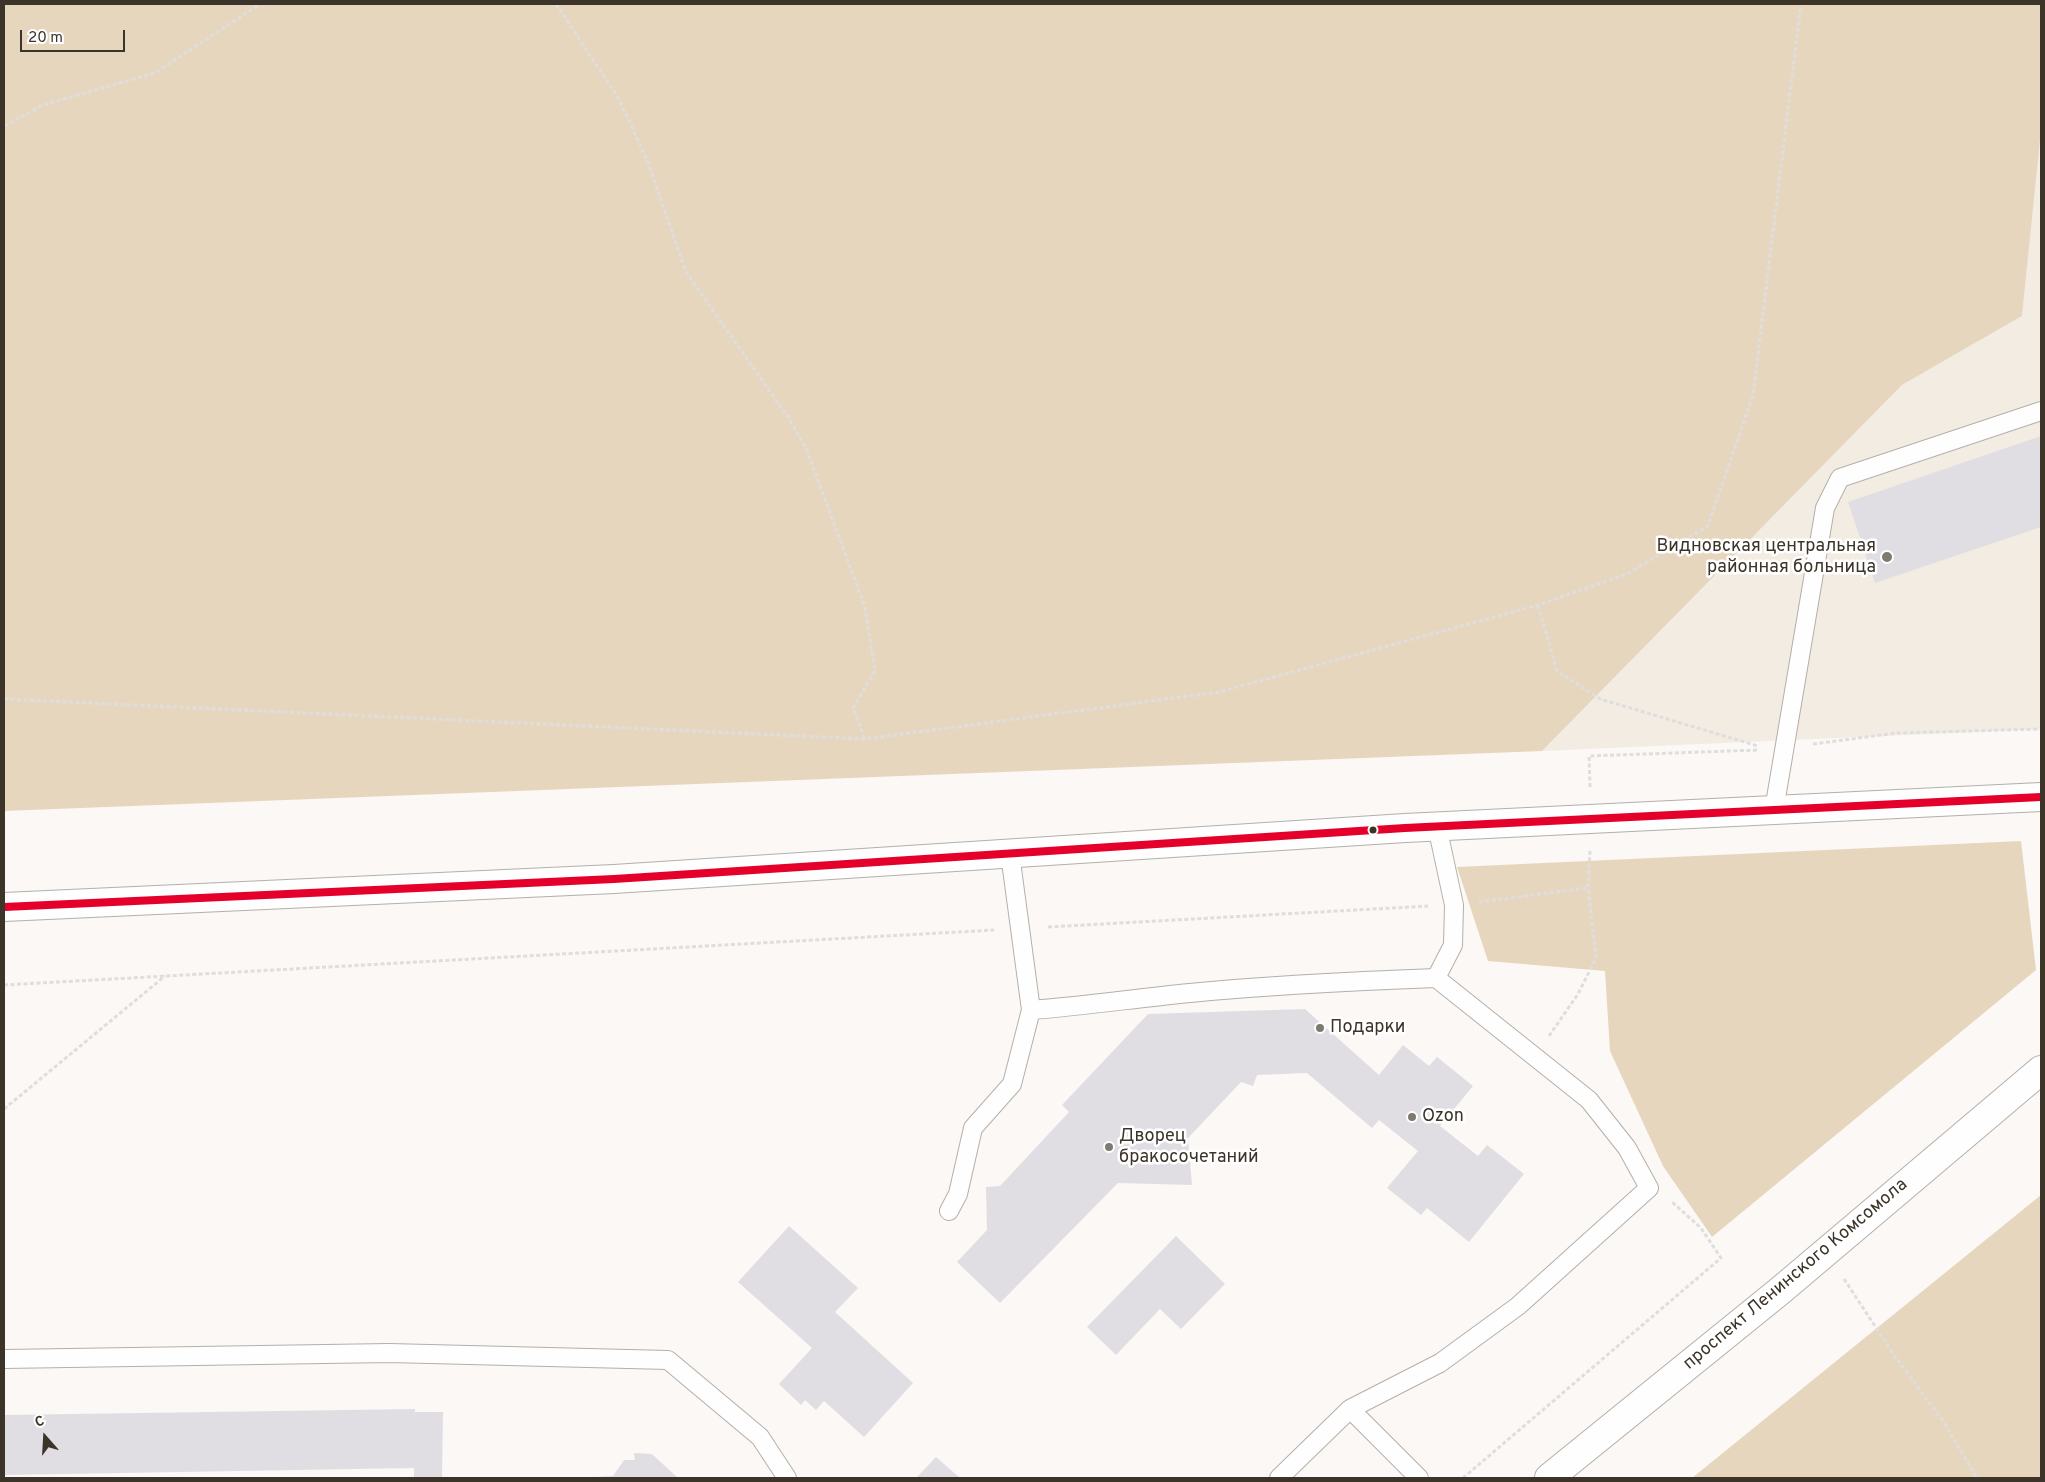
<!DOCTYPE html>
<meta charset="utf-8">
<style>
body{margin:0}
#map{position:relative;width:2045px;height:1482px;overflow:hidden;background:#fbf8f5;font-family:Overpass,sans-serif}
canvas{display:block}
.frame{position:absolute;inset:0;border:5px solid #3c3428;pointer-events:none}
.north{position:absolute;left:20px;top:1412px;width:50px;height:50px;-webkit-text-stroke:4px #fff;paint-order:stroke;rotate:341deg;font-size:14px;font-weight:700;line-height:20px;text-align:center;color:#3c3428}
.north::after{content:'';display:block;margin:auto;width:18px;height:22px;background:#3c3428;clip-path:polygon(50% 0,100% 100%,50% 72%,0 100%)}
.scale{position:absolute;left:20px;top:30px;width:105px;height:22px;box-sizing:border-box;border:2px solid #3c3428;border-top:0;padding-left:6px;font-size:15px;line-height:18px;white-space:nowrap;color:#3c3428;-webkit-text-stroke:4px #fff;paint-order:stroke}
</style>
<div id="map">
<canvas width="2045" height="1482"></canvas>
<div class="frame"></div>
<div class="north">С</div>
<div class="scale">20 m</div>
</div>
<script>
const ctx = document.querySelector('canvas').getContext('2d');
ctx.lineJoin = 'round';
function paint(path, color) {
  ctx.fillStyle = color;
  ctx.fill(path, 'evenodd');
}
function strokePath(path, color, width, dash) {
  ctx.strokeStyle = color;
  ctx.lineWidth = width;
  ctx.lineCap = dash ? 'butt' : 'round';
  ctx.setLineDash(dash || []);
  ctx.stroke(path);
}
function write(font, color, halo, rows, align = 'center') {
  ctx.font = font + ' Overpass,sans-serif';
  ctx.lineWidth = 5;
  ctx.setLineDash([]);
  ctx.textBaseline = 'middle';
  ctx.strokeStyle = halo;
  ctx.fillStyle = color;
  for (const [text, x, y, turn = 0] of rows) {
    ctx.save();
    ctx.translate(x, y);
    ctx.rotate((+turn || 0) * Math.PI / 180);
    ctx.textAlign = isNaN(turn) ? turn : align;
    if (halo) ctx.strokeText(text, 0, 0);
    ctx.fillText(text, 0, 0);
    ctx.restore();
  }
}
paint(new Path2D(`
 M2041,131V729L1542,751L1902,385L2022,316Z`), '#f3ece3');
paint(new Path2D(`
 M4,4H2041V131L2022,316L1902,385L1542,751L4,811Z
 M2021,841L2036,970L1712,1237L1663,1166L1610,1051L1605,971L1488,961L1457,867Z
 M2041,1195V1478H1692Z`), '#e7d6be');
paint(new Path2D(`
 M2041,436V527L1875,583L1848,502Z
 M1305,1009L1379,1075L1403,1045L1429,1066L1437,1057L1473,1086L1440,1126L1478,1156L1487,1145L1524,1174L1469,1242L1427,1208L1421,1215L1387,1188L1418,1151L1379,1120L1372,1128L1307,1073L1257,1075L1253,1086L1241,1082L1188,1138L1192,1185L1118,1183L1000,1303L957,1262L987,1230L986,1187L1000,1186L1069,1112L1062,1105L1148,1014Z
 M789,1226L858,1288L835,1312L913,1383L864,1437L824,1401L816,1410L805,1400L801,1405L779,1384L812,1348L738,1282Z
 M1176,1236L1225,1284L1181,1329L1160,1309L1116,1355L1087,1327Z
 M415,1409V1412H443L442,1478H414V1468L4,1475V1415Z
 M634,1453L652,1454L678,1478H580L613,1476L624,1460H635Z
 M936,1457L960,1478H916Z`), '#e0dee3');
const lane = new Path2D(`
 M1774,810L1825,508L1840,478L2041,411
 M1010,854L1031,1010C1085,1006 1137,998 1190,993C1271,985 1354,981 1436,978L1589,1100L1627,1148L1649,1188L1518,1306L1440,1363L1350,1409
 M1436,978L1453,945L1454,905L1437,826
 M949,1211L958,1194L973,1128L1012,1084L1031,1010
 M4,1359L389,1353L668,1360L760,1437L787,1478
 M1279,1478L1350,1409L1419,1478`);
const secondary = new Path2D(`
 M4,907L614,879L1405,828L2041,797
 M1549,1478L1781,1290L2041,1070`);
strokePath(lane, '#b4afa9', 20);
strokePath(secondary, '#b4afa9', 30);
strokePath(new Path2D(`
 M556,4L617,96L646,157L686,272L788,417L806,448L865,607L875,671L853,708L865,739
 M4,126L43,105L155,73L260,4
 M1538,605L1557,671L1600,699L1758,746
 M4,699L865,739L1219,692L1538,605L1627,574L1708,526L1753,395L1801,4
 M1813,744L1897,733L2041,729
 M1590,787L1589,756L1757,750
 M1479,902L1588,888
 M1048,927L1428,906
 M4,985L994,930
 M1549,1036L1578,994L1596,958L1588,888L1590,851
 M4,1109L165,976
 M1844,1279L1894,1355L1943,1421L1977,1478
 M1463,1478L1721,1258L1701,1228L1672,1202`), '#dfdedd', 3, [4, 2.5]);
strokePath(lane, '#fefefe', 18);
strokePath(secondary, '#fefefe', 28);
strokePath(new Path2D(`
 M4,907L614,879L1405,828L2041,797`), '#e4002b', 8);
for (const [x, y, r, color] of [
 [1887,557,6,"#7f7970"],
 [1373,830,4.5,"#3c3428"],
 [1320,1028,5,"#7f7970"],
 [1412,1117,5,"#7f7970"],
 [1109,1147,5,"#7f7970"]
]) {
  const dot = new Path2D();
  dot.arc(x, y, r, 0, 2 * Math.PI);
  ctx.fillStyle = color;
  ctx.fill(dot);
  strokePath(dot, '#fff', 2);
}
write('18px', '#3c3428', '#fff', [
 ["Видновская центральная",1876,547,"right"],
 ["районная больница",1876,568,"right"],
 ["Подарки",1330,1028],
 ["Ozon",1422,1117],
 ["Дворец",1119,1137],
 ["бракосочетаний",1119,1158]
], 'left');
write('18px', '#3c3428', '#fff', [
 ["проспект Ленинского Комсомола",1796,1275,-40]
]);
</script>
